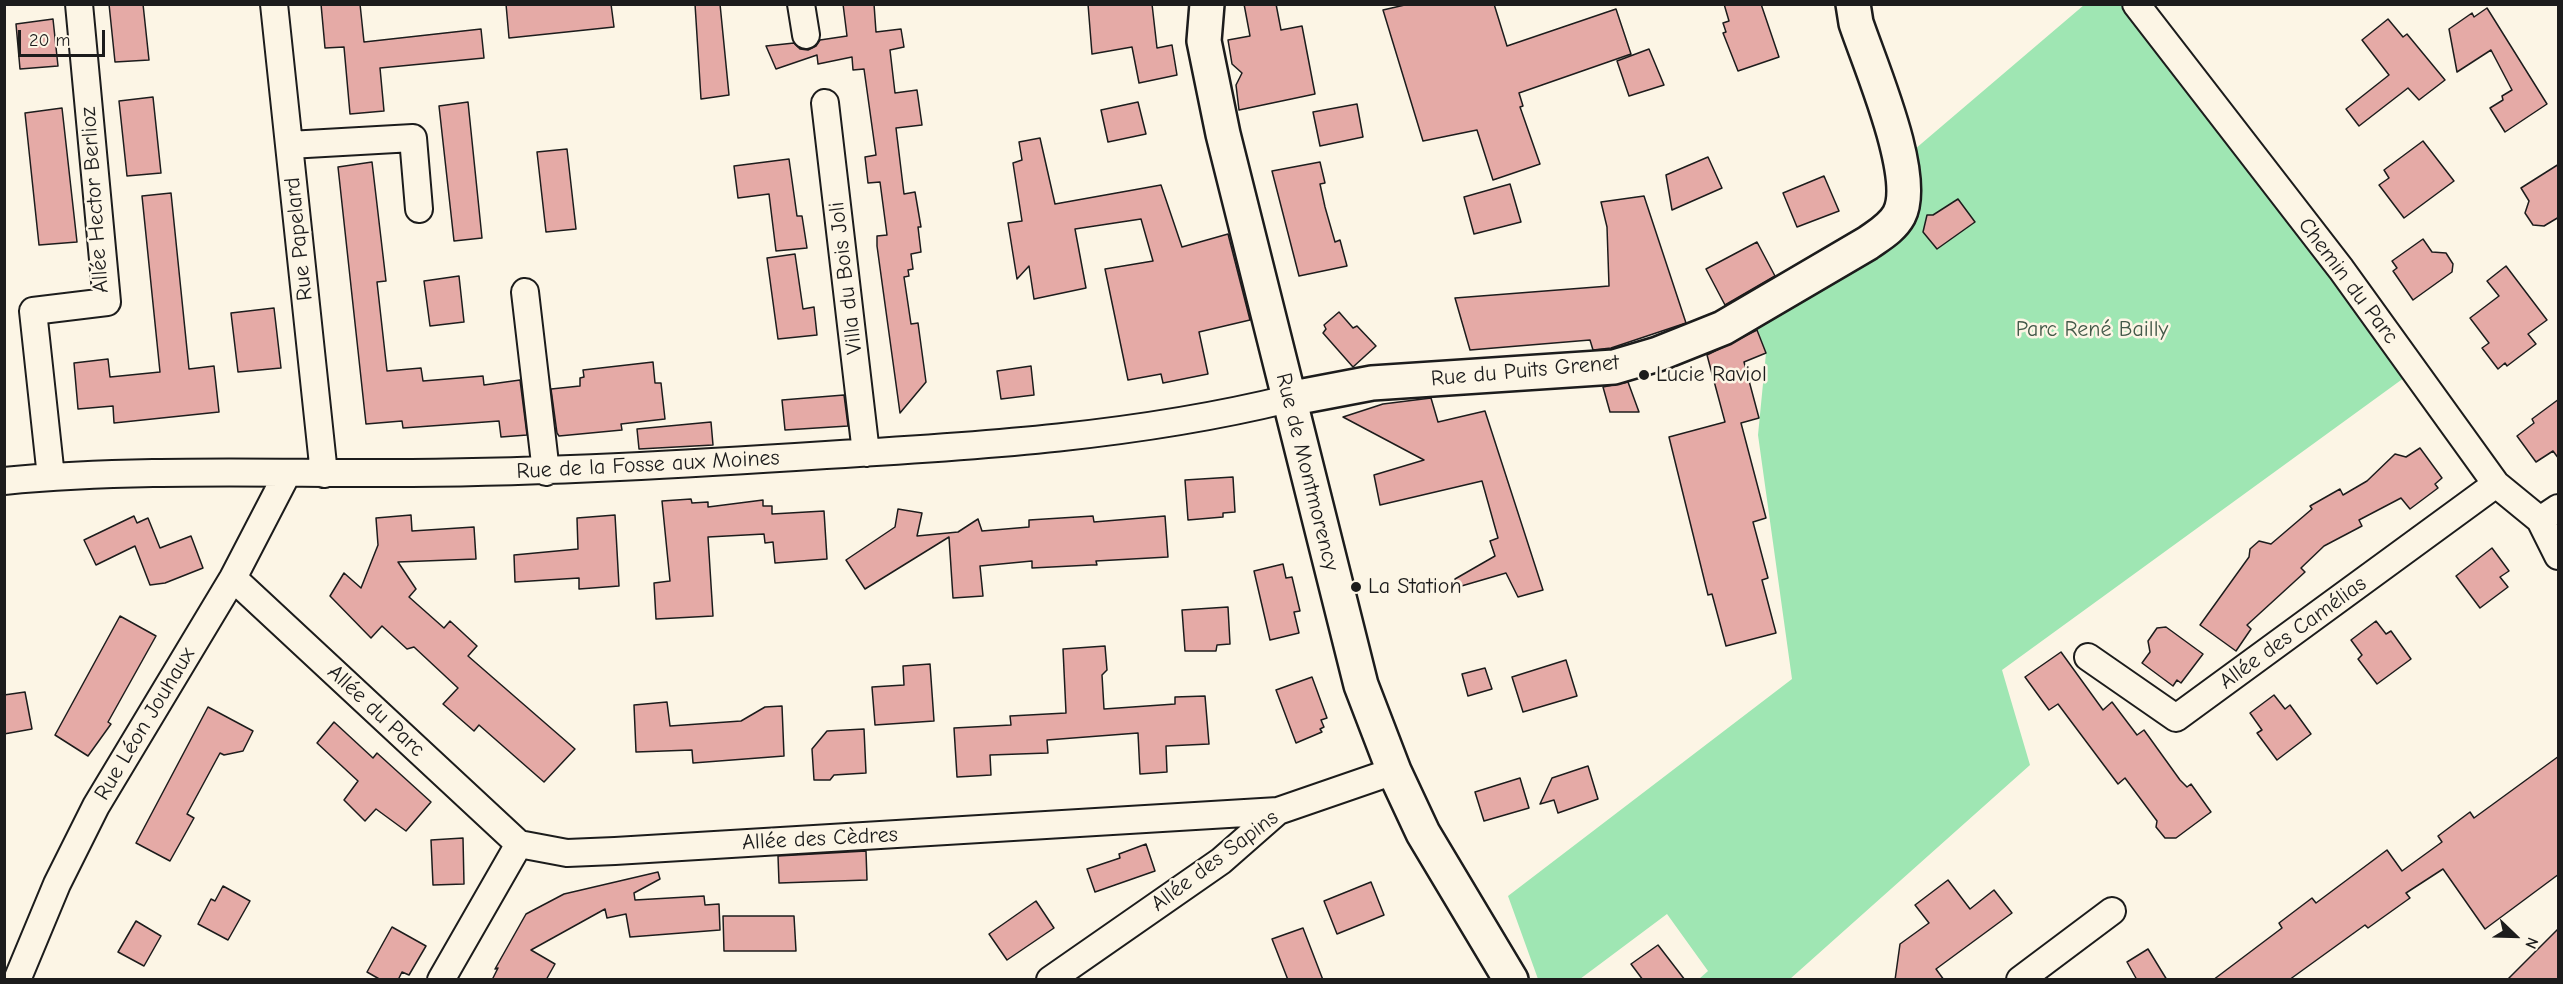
<!DOCTYPE html>
<meta charset="utf-8">
<style>
body{margin:0}
#map{position:relative;width:2563px;height:984px;overflow:hidden;background:#fcf5e5;font-family:"Comic Neue",sans-serif}
canvas{display:block}
.frame{position:absolute;inset:0;border:6px solid #1c1c1c;pointer-events:none}
.north{position:absolute;left:2485px;top:906px;width:60px;height:60px;-webkit-text-stroke:4px #fcf5e5;paint-order:stroke;rotate:113deg;font-size:16px;font-weight:700;line-height:24px;text-align:center;color:#1c1c1c}
.north::after{content:'';display:block;margin:auto;width:21px;height:27px;background:#1c1c1c;clip-path:polygon(50% 0,100% 100%,50% 72%,0 100%)}
.scale{position:absolute;left:18px;top:30px;width:87px;height:27px;box-sizing:border-box;border:3px solid #1c1c1c;border-top:0;padding-left:8px;font-size:18px;line-height:21px;white-space:nowrap;color:#1c1c1c;-webkit-text-stroke:4px #fcf5e5;paint-order:stroke}
</style>
<div id="map">
<canvas width="2563" height="984"></canvas>
<div class="frame"></div>
<div class="north">N</div>
<div class="scale">20 m</div>
</div>
<script>
const ctx = document.querySelector('canvas').getContext('2d');
ctx.lineJoin = 'round';
function paint(path, color) {
  ctx.fillStyle = color;
  ctx.fill(path, 'evenodd');
}
function strokePath(path, color, width, dash) {
  ctx.strokeStyle = color;
  ctx.lineWidth = width;
  ctx.lineCap = dash ? 'butt' : 'round';
  ctx.setLineDash(dash || []);
  ctx.stroke(path);
}
function write(font, color, halo, rows, align = 'center') {
  ctx.font = font + ' "Comic Neue",sans-serif';
  ctx.lineWidth = 5;
  ctx.setLineDash([]);
  ctx.textBaseline = 'middle';
  ctx.strokeStyle = halo;
  ctx.fillStyle = color;
  for (const [text, x, y, turn = 0] of rows) {
    ctx.save();
    ctx.translate(x, y);
    ctx.rotate((+turn || 0) * Math.PI / 180);
    ctx.textAlign = isNaN(turn) ? turn : align;
    if (halo) ctx.strokeText(text, 0, 0);
    ctx.fillText(text, 0, 0);
    ctx.restore();
  }
}
paint(new Path2D(`
 M2084,5H2122L2408,375L2002,670L2030,765L1790,979H1699L1708,971L1667,914L1580,979H1538L1508,896L1792,679L1758,435L1766,353L1752,313L1875,242L1908,155Z`), '#9fe6b3');
const building = new Path2D(`
 M109,4H143L149,60L115,62Z
 M321,4H360L364,42L481,29L484,58L380,68L384,111L350,114L344,47L325,48Z
 M506,4H611L614,27L509,38Z
 M695,4H720L729,95L701,99Z
 M843,4H874L876,32L901,29L904,47L890,50L895,93L917,90L922,125L896,128L904,194L915,192L921,227H918L921,252L911,254L913,269L908,270L909,276L904,277L911,324L918,323L926,382L900,413L877,246V236L887,235L880,182L868,183L865,157L876,155L864,69L853,70L852,57L818,64L817,55L776,69L766,46L794,43L800,49L808,50L816,46L820,40L847,36Z
 M1088,4H1152L1157,48L1172,45L1177,75L1139,83L1132,47L1092,54Z
 M1244,4H1276L1281,30L1302,26L1315,94L1239,110L1236,85L1242,73L1232,64L1228,40L1250,36Z
 M1409,4H1494L1507,46L1616,9L1631,54L1519,93L1523,106L1520,107L1540,164L1493,180L1477,130L1423,141L1383,10Z
 M1724,4H1761L1779,57L1738,71L1723,33L1726,32L1723,23L1729,21Z
 M2487,8L2547,104L2505,132L2490,108L2503,100L2502,96L2512,90L2491,50L2457,72L2449,29L2472,13L2474,17Z
 M53,19L58,66L20,69L16,24Z
 M2388,19L2403,37L2407,34L2445,80L2419,100L2408,88L2359,126L2346,109L2389,75L2362,40Z
 M1649,49L1664,85L1629,96L1617,61Z
 M153,97L161,173L127,176L119,101Z
 M468,102L482,238L454,241L439,106Z
 M1138,102L1146,134L1108,142L1101,110Z
 M1357,104L1363,137L1320,146L1313,112Z
 M62,108L77,242L39,245L25,113Z
 M1040,138L1055,204L1161,185L1182,247L1228,234L1250,320L1199,332L1208,374L1163,383L1161,374L1128,380L1105,269L1153,261L1141,219L1075,229L1086,288L1034,299L1029,266L1017,279L1008,223L1022,221L1013,163L1022,160L1019,142Z
 M2423,141L2454,181L2404,218L2379,185L2389,178L2384,170Z
 M567,149L576,229L546,232L537,152Z
 M1708,157L1722,188L1672,210L1666,175Z
 M789,159L797,216H802L807,248L776,251L769,194L738,198L734,166Z
 M372,162L386,281L377,282L387,371L421,368L423,381L483,376L484,385L520,380L527,435L501,437L499,421L403,428L402,421L366,424L338,167Z
 M1320,162L1325,183L1320,184L1325,207L1335,242L1340,240L1347,266L1299,276L1272,171Z
 M2559,164V217L2544,226L2533,225L2525,213L2529,201L2521,188Z
 M1824,176L1839,211L1797,227L1783,193Z
 M1510,184L1521,222L1474,234L1464,197Z
 M171,193L189,369L214,366L219,412L114,423L113,406L78,409L74,363L108,359L110,377L160,372L142,196Z
 M1644,196L1686,323L1611,348L1593,350L1590,340L1470,350L1455,298L1609,286L1607,227L1601,202Z
 M1958,199L1975,222L1937,249L1923,232L1927,215H1933Z
 M2423,239L2432,252L2446,253L2453,264L2452,272L2413,300L2393,271L2397,268L2392,261Z
 M1757,242L1775,276L1725,305L1706,269Z
 M795,254L803,309L814,307L817,335L778,339L767,258Z
 M2506,266L2547,320L2528,334L2536,344L2507,366L2505,363L2498,369L2482,348L2489,343L2470,318L2499,296L2487,281Z
 M459,276L464,322L430,326L424,281Z
 M274,308L281,368L238,372L231,313Z
 M1339,312L1353,328L1357,326L1376,346L1353,367L1323,333L1326,329L1324,325Z
 M1757,330L1766,353L1744,362L1759,418L1741,423L1766,518L1753,522L1768,578L1762,580L1776,633L1726,646L1712,594L1708,595L1669,437L1725,422L1707,355Z
 M653,362L655,383H661L665,419L621,424L622,430L559,436L557,433L551,389L580,386V378L584,377L583,370Z
 M1031,366L1034,395L1001,399L997,371Z
 M1628,382L1639,412H1610L1603,387Z
 M844,395L848,426L785,430L782,400Z
 M1431,398L1438,422L1485,411L1543,590L1518,597L1506,573L1458,587L1455,579L1495,556L1490,541L1498,538L1482,481L1380,505L1374,475L1424,460L1343,417L1383,404Z
 M2559,399V459L2553,451L2536,462L2517,436L2534,423L2532,419Z
 M711,422L713,445L639,449L637,429Z
 M2420,448L2442,478L2435,484L2438,488L2410,509L2401,498L2359,520L2362,526L2324,546L2301,568L2305,572L2247,625L2251,629L2236,651L2200,625L2249,557L2250,549L2259,541L2271,544L2312,509L2310,506L2340,489L2343,495L2367,481L2395,454L2406,457Z
 M1233,477L1235,512L1223,513V517L1188,520L1185,480Z
 M691,499L692,503L708,502V507L763,500V506H772V514L824,511L827,559L775,563L773,542L765,543L764,534L708,537L713,616L656,619L654,583L670,581L662,501Z
 M898,509L922,513L917,536L958,532L978,519L982,531L1029,527V520L1093,516L1094,522L1165,516L1168,557L1096,561L1097,565H1091L1032,568V561L980,566L983,596L953,598L949,537L865,589L846,560L895,527Z
 M411,515L412,531L474,527L476,559L398,562L416,589L409,597L444,628L450,621L477,646L468,656L575,749L544,782L479,725L474,731L443,704L458,688L414,647L407,649L382,626L371,638L330,596L344,573L361,588L378,545L376,518Z
 M615,515L619,586L579,589V578L515,582L514,555L578,549L577,518Z
 M134,516L137,523L148,518L160,548L191,536L203,568L165,583L150,585L135,546L96,565L84,540Z
 M2492,548L2509,571L2500,577L2508,587L2480,608L2456,576Z
 M1283,564L1286,578L1292,577L1300,611L1294,612L1299,633L1270,640L1254,571Z
 M1228,607L1230,644L1217,645L1216,651H1185L1182,610Z
 M120,616L156,636L108,722L111,724L88,756L55,735Z
 M2376,621L2386,634L2391,631L2411,659L2377,684L2358,659L2362,655L2351,640Z
 M2166,627L2203,654L2181,683L2177,680L2173,686L2142,663L2150,652L2148,641L2157,628Z
 M1105,646L1107,670L1102,675L1104,709L1175,704V697L1205,696L1209,744L1166,746L1167,772L1140,774L1138,733L1047,740L1048,753L990,755L991,775L957,777L954,728L1011,725L1010,716L1066,713L1063,649Z
 M2061,652L2103,710L2112,702L2137,735L2144,730L2180,780L2187,787L2191,784L2211,812L2176,838H2165L2156,827L2157,821L2125,778L2118,784L2058,704L2049,710L2025,677Z
 M1566,660L1577,696L1523,712L1512,677Z
 M930,664L934,721L875,725L872,687L904,685L903,666Z
 M1485,668L1492,689L1468,696L1462,674Z
 M1312,677L1327,718L1321,720L1324,727L1320,729L1322,732L1296,743L1276,690Z
 M25,692L32,729L4,734V695Z
 M2274,695L2285,709L2290,705L2311,734L2277,760L2257,733L2262,730L2250,713Z
 M667,702L670,726L741,721L765,707L782,706L784,756L693,763L692,750L636,752L634,705Z
 M208,707L253,731L243,751L224,755L220,753L187,814L194,818L170,861L136,843Z
 M334,722L373,758L377,753L431,802L406,831L376,809L365,821L344,800L358,781L317,743Z
 M864,729L866,773L834,775L830,780H814L812,749L827,731Z
 M2559,756V874L2485,929L2443,869L2406,893L2410,898L2368,928L2365,925L2289,980H2213L2282,928L2279,923L2312,898L2316,903L2387,850L2402,871L2442,842L2438,836L2470,812L2474,818Z
 M1588,766L1598,799L1558,813L1554,800L1540,804L1552,778Z
 M1520,778L1529,808L1484,821L1475,792Z
 M463,838L464,884L433,885L431,840Z
 M1146,844L1155,871L1095,892L1087,869L1120,858L1119,854Z
 M866,851L867,880L779,883L778,856Z
 M658,872L660,879L634,893L635,900L704,896L705,905L719,904L720,930L630,937L626,914L607,918L605,909L531,950L555,964L546,980H492L498,968L495,969L526,914L564,894Z
 M1948,880L1970,909L1994,890L2012,913L1936,969L1944,980H1895L1900,944L1929,923L1915,905Z
 M1371,882L1384,915L1337,934L1324,901Z
 M223,886L250,901L228,940L198,924L211,899L215,901Z
 M1036,901L1054,928L1007,960L989,934Z
 M723,916H794L796,951H724Z
 M136,921L161,936L144,966L118,952Z
 M392,927L426,946L409,975L402,972L398,980H381L367,972Z
 M1303,928L1323,980H1288L1272,939Z
 M2559,928V980H2507Z
 M1658,945L1685,980H1643L1631,964Z
 M2148,949L2167,980H2137L2127,962Z`);
paint(building, '#e5aaa6');
strokePath(building, '#1c1c1c', 1.5);
const street = new Path2D(`
 M274,4L324,474
 M801,4L806,35
 M2136,4L2341,269L2496,484L2540,520L2558,556
 M825,103L866,453
 M289,145L413,138L419,209
 M525,292L546,472
 M51,477L33,311L107,302L79,4
 M4,481C140,468 276,474 412,473C551,472 688,464 826,455C981,446 1137,436 1288,399
 M2540,520L2558,508
 M233,578L519,844
 M2088,657L2176,718L2496,484
 M17,980L57,884L96,806L233,578L287,474
 M441,980L519,844L567,853L615,851L1278,811
 M1050,980L1221,861L1278,811L1394,771
 M2020,980L2112,911`);
const secondary = new Path2D(`
 M1207,4L1204,41L1223,134L1361,685L1394,771L1423,833L1511,980
 M1288,399L1372,383L1614,367L1658,354L1723,328L1868,243C1879,235 1892,228 1899,215C1919,177 1870,65 1856,23L1853,4`);
strokePath(street, '#1c1c1c', 30);
strokePath(secondary, '#1c1c1c', 38);
strokePath(street, '#fcf5e5', 26);
strokePath(secondary, '#fcf5e5', 33);
for (const [x, y, r, color] of [
 [1644,375,6,"#1c1c1c"],
 [1356,587,6,"#1c1c1c"]
]) {
  const dot = new Path2D();
  dot.arc(x, y, r, 0, 2 * Math.PI);
  ctx.fillStyle = color;
  ctx.fill(dot);
  strokePath(dot, '#fcf5e5', 2);
}
write('22px', '#1c1c1c', '#fcf5e5', [
 ["Allée Hector Berlioz",95,200,-94],
 ["Rue Papelard",299,239,-96],
 ["Villa du Bois Joli",846,278,-97],
 ["Chemin du Parc",2348,281,53],
 ["Rue du Puits Grenet",1525,371,-5],
 ["Rue de la Fosse aux Moines",648,465,-3],
 ["Rue de Montmorency",1307,472,76],
 ["Allée des Camélias",2293,633,-36],
 ["Allée du Parc",376,711,43],
 ["Rue Léon Jouhaux",145,724,-59],
 ["Allée des Cèdres",820,839,-3],
 ["Allée des Sapins",1215,861,-37]
]);
write('22px', '#435949', '#fcf5e5', [
 ["Parc René Bailly",2092,330]
]);
write('22px', '#1c1c1c', '#fcf5e5', [
 ["Lucie Raviol",1656,375],
 ["La Station",1368,587]
], 'left');
</script>
